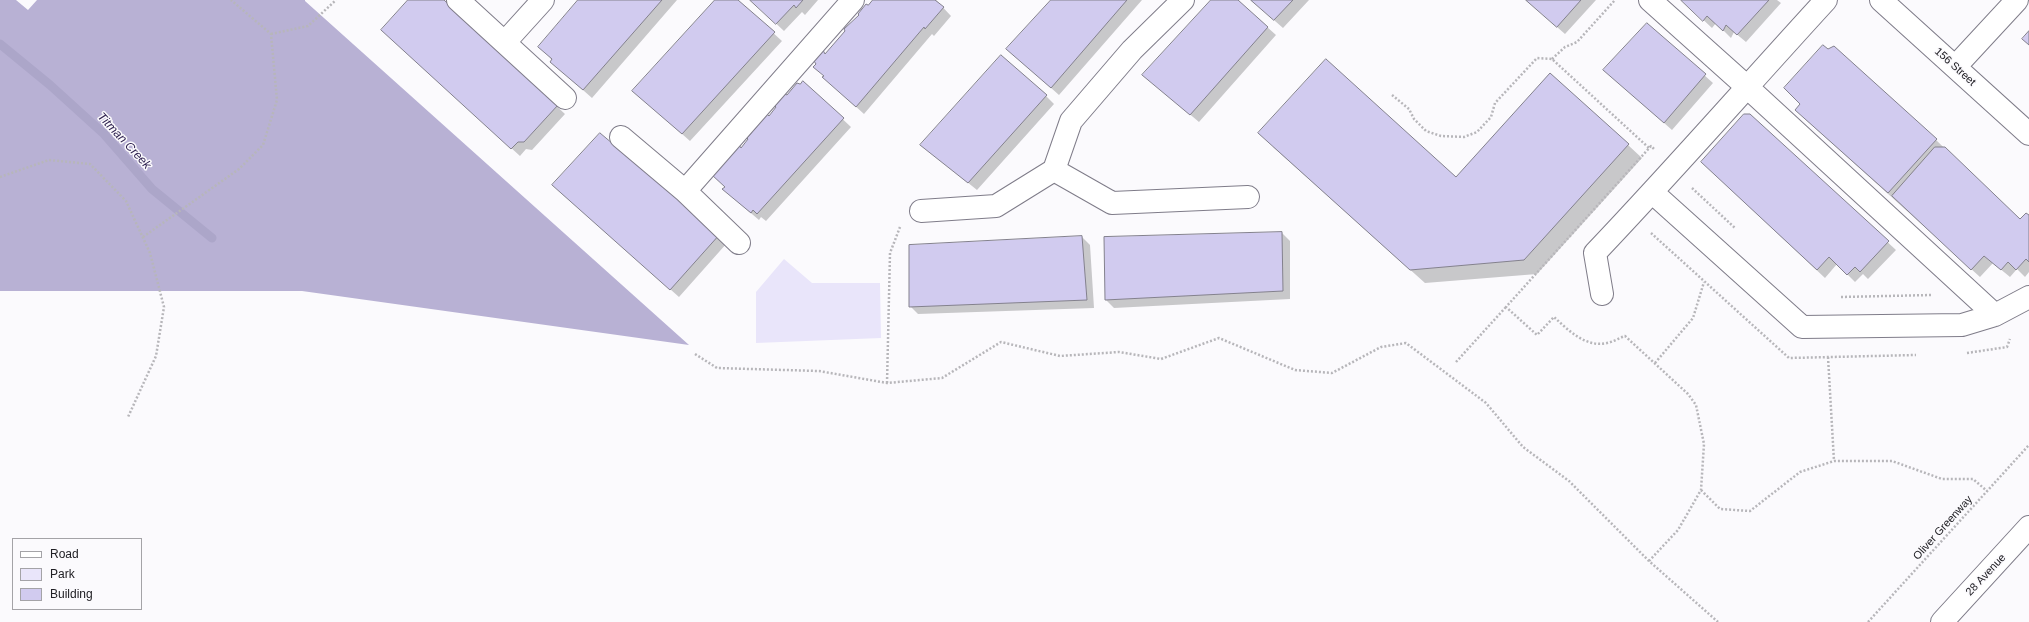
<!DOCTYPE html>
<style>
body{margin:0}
#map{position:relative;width:2029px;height:622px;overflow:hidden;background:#fbfafd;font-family:Helvetica,sans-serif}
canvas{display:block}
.legend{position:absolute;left:12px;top:538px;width:130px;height:72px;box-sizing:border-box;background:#fbfafd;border:1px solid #a4a3a7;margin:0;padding:5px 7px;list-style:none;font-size:12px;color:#212025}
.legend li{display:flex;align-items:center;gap:8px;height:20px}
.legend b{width:20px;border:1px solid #a4a3a7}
</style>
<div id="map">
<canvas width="2029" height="622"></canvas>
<ul class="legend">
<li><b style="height:5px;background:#fff"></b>Road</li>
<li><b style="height:11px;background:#e9e5fa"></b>Park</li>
<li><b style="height:11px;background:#d1cbef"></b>Building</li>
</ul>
</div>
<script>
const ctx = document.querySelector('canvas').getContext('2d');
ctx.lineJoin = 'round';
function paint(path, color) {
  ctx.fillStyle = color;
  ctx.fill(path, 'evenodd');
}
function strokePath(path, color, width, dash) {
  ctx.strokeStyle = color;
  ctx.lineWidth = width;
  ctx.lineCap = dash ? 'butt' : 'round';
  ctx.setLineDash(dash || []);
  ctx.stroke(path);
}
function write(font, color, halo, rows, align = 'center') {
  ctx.font = font + ' Helvetica,sans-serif';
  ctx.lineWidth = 3;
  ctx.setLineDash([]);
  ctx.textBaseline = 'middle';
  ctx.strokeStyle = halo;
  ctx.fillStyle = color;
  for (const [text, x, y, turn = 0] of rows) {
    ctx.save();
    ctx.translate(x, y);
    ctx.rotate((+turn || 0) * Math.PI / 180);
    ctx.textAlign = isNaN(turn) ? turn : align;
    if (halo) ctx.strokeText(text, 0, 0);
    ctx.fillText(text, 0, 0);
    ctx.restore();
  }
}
paint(new Path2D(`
 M784,259L812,283H880L881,338L756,343V292Z`), '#e9e5fa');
paint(new Path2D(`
 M0,0H16L28,10L37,0H305V1L689,345L302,291H0Z`), '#b8b1d4');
paint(new Path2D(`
 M409,0H442L565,114L532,150L526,149L520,156L390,38Z
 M579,0H677L592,98L559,69L547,54Z
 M717,0H737L782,41L690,141L641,98Z
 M751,0H818L805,15L802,12L784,31Z
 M874,0H936L951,16L934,36L932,34L864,114L832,85L825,76L823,52L826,54Z
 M1053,0H1142L1059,95L1007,49Z
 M1212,0H1237L1276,35L1199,122L1143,75Z
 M1251,0H1309L1283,28Z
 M1526,0H1596L1565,34Z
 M1682,0H1777L1781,3L1746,42L1734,32L1731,38L1716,23L1712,28Z
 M1647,24L1713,83L1672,130L1613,78Z
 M803,82L851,127L766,221L761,217L759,220L732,197L741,149L787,96Z
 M1046,96L1054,104L977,190L921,145Z
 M1750,115L1896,250L1868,279L1863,274L1855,282L1837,264L1825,278L1710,170Z
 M1804,118L1936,140L2020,221L2029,216V272L2025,277L2017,269L2010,277L1993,263L1980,277Z
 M600,134L727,243L679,297L561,193Z
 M1628,145L1642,158L1537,274L1425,283L1273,147L1456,179Z
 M1282,233L1290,241V299L1114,308L1106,300Z
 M1082,237L1090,245L1094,308L918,314L910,306Z`), '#0003');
strokePath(new Path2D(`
 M0,44L50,85L104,134L152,189L212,238`), '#aca6c9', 9);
const building = new Path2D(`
 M408,0H444L558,105L524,142H518L511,149L381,30Z
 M578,0H662L583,90L550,62L552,59L538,47Z
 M715,0H738L775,32L682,134L632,91Z
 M750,0H803L796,8L794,5L776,24Z
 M873,0H935L944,7L925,29L924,27L856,107L822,77L824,76L813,67L816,64L814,61L823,50L825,54L845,31L844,29L859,15L858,14L866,4L868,5Z
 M1051,0H1127L1051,88L1006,49Z
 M1211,0H1238L1268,27L1190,115L1142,75Z
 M1251,0H1293L1274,20Z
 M1526,0H1581L1557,27Z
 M1681,0H1769L1737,35L1726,25L1723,31L1707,16L1703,21Z
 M1647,23L1706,74L1664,123L1603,70Z
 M2029,31V45L2022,39Z
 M1823,45L1828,49L1834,46L1937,139L1888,193L1795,110L1800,104L1784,88Z
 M1001,55L1047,95L968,183L920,145Z
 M1326,59L1456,177L1550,73L1629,144L1524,260L1410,270L1258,133Z
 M803,81L844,118L757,214L753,210L751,213L722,189L725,187L712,175L739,145L741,148L748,139L747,138L767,114L769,116L776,107L774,105L785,94L787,95L797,83L800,84Z
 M1744,114H1750L1889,241L1860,272L1855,267L1847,275L1829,257L1817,270L1701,162Z
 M600,133L720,234L670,290L552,185Z
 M1935,147H1945L2020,219L2026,213L2029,215V262L2026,259L2016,270L2008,262L2001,270L1984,256L1971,270L1892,196Z
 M1282,232L1283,291L1105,300L1104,237Z
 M1082,236L1087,300L909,307V245Z`);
paint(building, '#d1cbef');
strokePath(building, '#83818d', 1);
const minor = new Path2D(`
 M458,0L565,98
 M1650,0L1746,86L1995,315
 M1881,0L2029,134
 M505,42L543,0
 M1955,67L2017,0
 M621,137L685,191L739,243
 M1054,170L1112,203L1248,197
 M685,191L853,0
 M1653,193L1802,327L1962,325L1995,315L2029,297
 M921,211L996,206L1054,170L1071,121L1132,50L1183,0
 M1602,294L1595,253C1674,170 1749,84 1826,0
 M1942,622L2029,527`);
strokePath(minor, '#7f7c89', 24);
strokePath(new Path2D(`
 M271,34L308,26L336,0
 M1552,59L1565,47L1577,42L1615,0
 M1392,95L1409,109L1414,119L1426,131L1441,136L1464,137L1477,132L1491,117L1495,103L1537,58L1552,59L1649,148
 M0,177L49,160L90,164L126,201L150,253L164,307L156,356L128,417
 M1692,188L1735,228
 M1651,233L1789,358L1916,355
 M143,237L239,169L263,145L277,100L271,34L231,0
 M1841,297L1932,295
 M1967,353L2007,347L2010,339
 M695,354L717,368L819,371L887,383L942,378L1001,342L1060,356L1119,352L1161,359L1219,338L1295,370L1332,373L1381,347L1406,343L1486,403L1523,447L1569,481L1649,561L1718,622
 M1828,357L1834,461
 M1456,362L1506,307
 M1655,363L1693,318L1704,282
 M887,383L890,253L900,227
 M1701,490L1720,509L1750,511L1800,472L1834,461H1892L1942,479H1973L1987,491
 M1649,561L1678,530L1701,490L1704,444L1696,405L1688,394L1625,336C1619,338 1613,342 1607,343C1586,348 1568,330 1554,317L1537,335L1506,307L1651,146L1655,150
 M1868,622L2029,445`), '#b7b6ba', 2.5, [2, 2]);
strokePath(minor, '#fff', 22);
write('11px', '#212025', '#fbfafd', [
 ["156 Street",1955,67,42],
 ["Oliver Greenway",1943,528,-48],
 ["28 Avenue",1986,575,-47]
]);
write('italic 12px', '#302351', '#fbfafd', [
 ["Titman Creek",124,141,47]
]);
</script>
